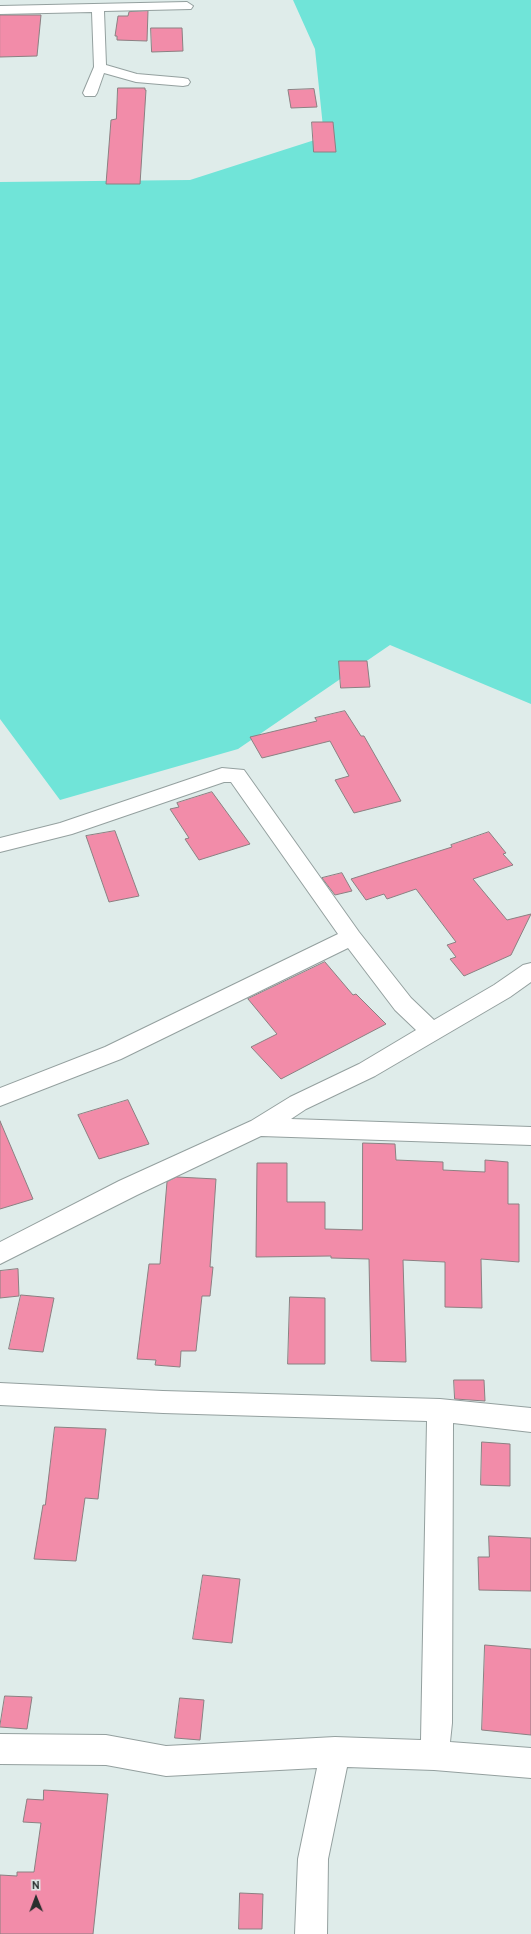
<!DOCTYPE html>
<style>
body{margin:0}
#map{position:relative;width:531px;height:1934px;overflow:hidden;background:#dfecea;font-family:Overpass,sans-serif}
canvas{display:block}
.north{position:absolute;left:16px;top:1878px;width:40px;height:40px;-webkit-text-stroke:3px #dfecea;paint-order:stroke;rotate:359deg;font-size:11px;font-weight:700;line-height:16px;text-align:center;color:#2a2f2e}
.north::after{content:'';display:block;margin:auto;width:14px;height:18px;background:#2a2f2e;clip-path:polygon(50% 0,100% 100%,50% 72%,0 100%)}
</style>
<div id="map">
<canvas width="531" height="1934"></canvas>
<div class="north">N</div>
</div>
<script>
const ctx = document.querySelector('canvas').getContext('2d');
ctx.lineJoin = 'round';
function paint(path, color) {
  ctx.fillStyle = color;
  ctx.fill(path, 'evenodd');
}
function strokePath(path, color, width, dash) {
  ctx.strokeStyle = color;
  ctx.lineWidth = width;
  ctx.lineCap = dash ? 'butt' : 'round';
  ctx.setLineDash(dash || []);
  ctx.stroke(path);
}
paint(new Path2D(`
 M293,0H531V704L390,645L238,749L60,800L0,719V182L190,180L324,137L315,49Z`), '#70e4d8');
const building = new Path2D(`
 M148,11L147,41L117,40V36H115L118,16H128L129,12Z
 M0,15H41L37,56L0,57Z
 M151,28H182L183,51L152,52Z
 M118,88H145V90H146L140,184H106L111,120L116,119Z
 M314,89L317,107L291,108L288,90Z
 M312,122H333L336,152H314Z
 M339,661H367L370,687L341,688Z
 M345,711L361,736H364L401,801L354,813L335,780L349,776L330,741L262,758L250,737L317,721L315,718Z
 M212,792L250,844L199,860L185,839L189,838L170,809L179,807L177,803Z
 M115,831L139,896L109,902L86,836Z
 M489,832L506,853L503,854L513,865L473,879L507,920L531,914L511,955L464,976L450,959L456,957L447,945L456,942L416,889L387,899L384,894L366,900L351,879L452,847L451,845Z
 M342,873L352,891L335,895L322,878Z
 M325,962L353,995L356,994L386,1024L281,1079L251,1047L277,1034L248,999Z
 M128,1100L149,1144L99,1159L78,1115Z
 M0,1121L33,1199L0,1209Z
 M363,1143L395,1144L396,1160L443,1162V1170L485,1172V1160L508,1162V1204H519V1262L481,1259L482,1308L445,1307V1262L403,1260L406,1362L371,1361L369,1259L331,1258V1256L256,1257L257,1163H287V1202H325V1229L362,1230Z
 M177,1177L216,1179L210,1267H213L210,1296H202L196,1351H181L180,1367L155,1365L156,1360L137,1359L149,1264H160L167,1182Z
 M18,1269L19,1296L0,1298V1271Z
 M21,1295L54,1298L43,1352L9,1349Z
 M290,1297L325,1298V1364H288Z
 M454,1380H484L485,1401L455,1399Z
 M55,1427L106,1429L98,1499L85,1498L76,1561L34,1559L43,1505H45Z
 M482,1442L510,1444V1486L481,1485Z
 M489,1536L531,1538V1591L479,1590L478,1557H489Z
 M203,1575L240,1579L232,1643L193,1639Z
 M485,1645L531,1649V1735L482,1730Z
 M5,1696L32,1697L27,1729L0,1727Z
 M180,1698L204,1700L200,1740L175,1738Z
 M44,1790L108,1794L93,1934H0V1875L17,1876V1872H34L41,1823L23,1822L27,1799L43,1800Z
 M240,1893L263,1894L262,1929H239Z`);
paint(building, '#f28ca9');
strokePath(building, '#8b8082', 1);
const street = new Path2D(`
 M187,2L193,6L191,9L104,11L106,65L137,74L183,78L188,79L190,82L188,85L183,86L136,82L104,73L97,93L95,96H85L83,93L94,67L92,12L0,14V6Z
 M222,768L244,770L359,932L411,998L434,1020L494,985L523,965L531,963V982L510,997L375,1076L306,1109L291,1119L531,1127V1145L261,1136L137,1195L0,1264V1242L119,1181L251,1121L290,1097L359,1064L416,1030L395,1010L348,948L121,1059L0,1106V1088L105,1047L338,934L231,782H224L72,834L0,852V838L60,823Z
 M0,1383L163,1391L440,1399L531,1408V1432L453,1423L452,1723L450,1742L531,1748V1778L434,1770L347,1767L328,1859L327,1934H295L298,1859L317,1768L166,1776L106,1765L0,1764V1734L106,1735L166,1746L335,1737L421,1740L427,1421L163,1413L0,1405Z`);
strokePath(street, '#94a09f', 2);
paint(street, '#fff');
</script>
